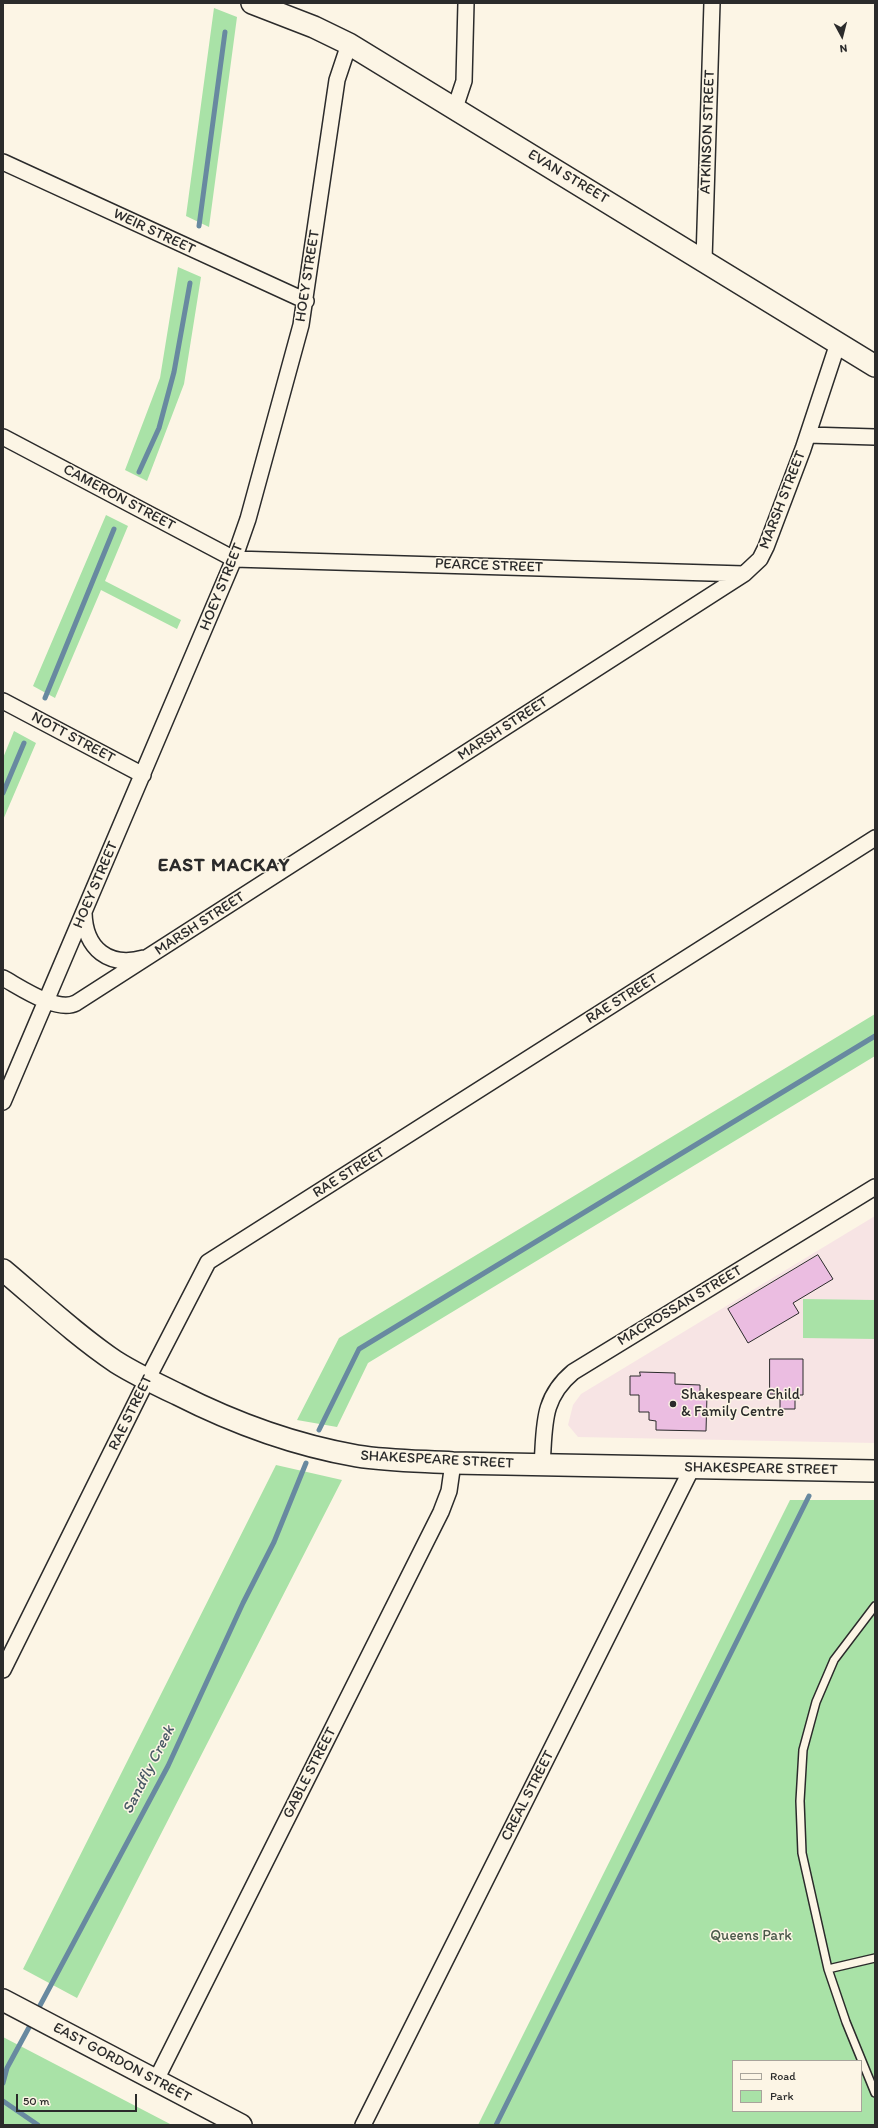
<!DOCTYPE html>
<style>
body{margin:0}
#map{position:relative;width:878px;height:2128px;overflow:hidden;background:#fcf5e5;font-family:Itim,sans-serif}
canvas{display:block}
.frame{position:absolute;inset:0;border:4px solid #2b2b2b;pointer-events:none}
.legend{position:absolute;left:732px;top:2060px;width:130px;height:52px;box-sizing:border-box;background:#fcf5e5;border:1px solid #a8a49b;margin:0;padding:5px 7px;list-style:none;font-size:12px;color:#2b2b2b}
.legend li{display:flex;align-items:center;gap:8px;height:20px}
.legend b{width:20px;border:1px solid #a8a49b}
.north{position:absolute;left:822px;top:16px;width:40px;height:40px;-webkit-text-stroke:3px #fcf5e5;paint-order:stroke;rotate:173deg;font-size:11px;font-weight:700;line-height:16px;text-align:center;color:#2b2b2b}
.north::after{content:'';display:block;margin:auto;width:14px;height:18px;background:#2b2b2b;clip-path:polygon(50% 0,100% 100%,50% 72%,0 100%)}
.scale{position:absolute;left:16px;top:2094px;width:121px;height:18px;box-sizing:border-box;border:2px solid #2b2b2b;border-top:0;padding-left:5px;font-size:12px;line-height:14px;white-space:nowrap;color:#2b2b2b;-webkit-text-stroke:3px #fcf5e5;paint-order:stroke}
</style>
<div id="map">
<canvas width="878" height="2128"></canvas>
<div class="frame"></div>
<ul class="legend">
<li><b style="height:5px;background:#fcf5e5"></b>Road</li>
<li><b style="height:11px;background:#a9e2a7"></b>Park</li>
</ul>
<div class="north">N</div>
<div class="scale">50 m</div>
</div>
<script>
const ctx = document.querySelector('canvas').getContext('2d');
ctx.lineJoin = 'round';
function paint(path, color) {
  ctx.fillStyle = color;
  ctx.fill(path, 'evenodd');
}
function strokePath(path, color, width, dash) {
  ctx.strokeStyle = color;
  ctx.lineWidth = width;
  ctx.lineCap = dash ? 'butt' : 'round';
  ctx.setLineDash(dash || []);
  ctx.stroke(path);
}
function write(font, color, halo, rows, align = 'center') {
  ctx.font = font + ' Itim,sans-serif';
  ctx.lineWidth = 3;
  ctx.setLineDash([]);
  ctx.textBaseline = 'middle';
  ctx.strokeStyle = halo;
  ctx.fillStyle = color;
  for (const [text, x, y, turn = 0] of rows) {
    ctx.save();
    ctx.translate(x, y);
    ctx.rotate((+turn || 0) * Math.PI / 180);
    ctx.textAlign = isNaN(turn) ? turn : align;
    if (halo) ctx.strokeText(text, 0, 0);
    ctx.fillText(text, 0, 0);
    ctx.restore();
  }
}
paint(new Path2D(`
 M875,1216V1443L578,1437L568,1425L573,1405L581,1394Z`), '#f7e4e4');
paint(new Path2D(`
 M214,8L237,17L209,227L186,216Z
 M178,267L201,277L184,384L147,481L125,470L160,378Z
 M106,515L128,526L105,581L181,620L177,629L101,590L55,698L33,686Z
 M14,731L36,743L3,820V758Z
 M875,1014V1056L368,1363L337,1427L297,1420L339,1338Z
 M803,1299L875,1300V1339L803,1338Z
 M276,1465L342,1480L77,1998L23,1969Z
 M790,1500H875V2125H478ZM733,2061H861V2111H733Z
 M3,2037L172,2125H3Z`), '#a9e2a7');
strokePath(new Path2D(`
 M199,226L225,32
 M139,472L159,428L174,372L190,283
 M45,698L114,529
 M3,793L24,743
 M319,1430L359,1349L875,1036
 M36,2013L168,1766L243,1603L274,1542L306,1463
 M3,2083L7,2068L33,2020
 M3,2101L38,2125
 M496,2125L809,1496`), '#6889a0', 5);
const building = new Path2D(`
 M818,1255L833,1279L793,1303L799,1313L748,1343L728,1309Z
 M770,1359H803V1395H795V1409H780V1394H770Z
 M640,1372L675,1373V1384L700,1385V1395H707L706,1431L656,1430V1421L649,1420V1412H639V1395H630V1376H640Z`);
paint(building, '#ebbde1');
strokePath(building, '#2b2b2b', 1);
const lane = new Path2D(`
 M875,1606L834,1660L816,1702L803,1750L800,1801L802,1853L828,1969L846,2022L875,2093
 M828,1969L875,1958`);
const street = new Path2D(`
 M455,108L464,81L466,3
 M3,162L306,301
 M704,260L712,3
 M808,435L875,437
 M3,437L234,559L744,574
 M3,701L143,775
 M84,913C85,949 109,968 144,958
 M3,978C20,987 57,1013 76,1003L744,574L760,559L766,547L803,449L838,343
 M3,1102L234,559L248,519L301,325L337,80L349,44
 M542,1465C545,1426 541,1399 573,1372L875,1187
 M3,1670L147,1380L208,1262L875,838
 M156,2080L441,1512L449,1491L453,1463
 M363,2125L692,1468`);
const secondary = new Path2D(`
 M252,3L314,27L349,44L875,366
 M3,1270C40,1301 76,1335 116,1362C135,1374 156,1384 177,1394C234,1423 294,1445 357,1456C389,1461 421,1461 453,1463L875,1471
 M3,2000L241,2125`);
strokePath(lane, '#2b2b2b', 10);
strokePath(street, '#2b2b2b', 18);
strokePath(secondary, '#2b2b2b', 24);
strokePath(lane, '#fcf5e5', 7);
strokePath(street, '#fcf5e5', 15);
strokePath(secondary, '#fcf5e5', 21);
for (const [x, y, r, color] of [
 [673,1404,4,"#2b2b2b"]
]) {
  const dot = new Path2D();
  dot.arc(x, y, r, 0, 2 * Math.PI);
  ctx.fillStyle = color;
  ctx.fill(dot);
  strokePath(dot, '#fcf5e5', 1.5);
}
write('15px', '#2b2b2b', '#fcf5e5', [
 ["ATKINSON STREET",708,132,-88],
 ["EVAN STREET",568,177,31],
 ["WEIR STREET",154,232,25],
 ["HOEY STREET",308,276,-81],
 ["CAMERON STREET",119,498,28],
 ["MARSH STREET",783,500,-69],
 ["PEARCE STREET",489,566,2],
 ["HOEY STREET",222,587,-68],
 ["MARSH STREET",503,729,-33],
 ["NOTT STREET",73,738,28],
 ["HOEY STREET",96,885,-67],
 ["MARSH STREET",200,924,-33],
 ["RAE STREET",622,999,-32],
 ["RAE STREET",349,1173,-32],
 ["MACROSSAN STREET",680,1306,-31],
 ["RAE STREET",131,1413,-64],
 ["SHAKESPEARE STREET",437,1460,3],
 ["SHAKESPEARE STREET",761,1469,1],
 ["GABLE STREET",310,1773,-63],
 ["CREAL STREET",528,1796,-63],
 ["EAST GORDON STREET",122,2063,28]
]);
write('15px', '#2b2b2b', '#fcf5e5', [
 ["Shakespeare Child",681,1395],
 ["& Family Centre",681,1412]
], 'left');
write('15px', '#4a594a', '#fcf5e5', [
 ["Queens Park",751,1936]
]);
write('italic 16px', '#495a66', '#fcf5e5', [
 ["Sandfly Creek",149,1770,-63]
]);
ctx.letterSpacing = '1px';
write('bold 19px', '#2b2b2b', '#fcf5e5', [
 ["EAST MACKAY",224,866]
]);
ctx.letterSpacing = '0px';
</script>
